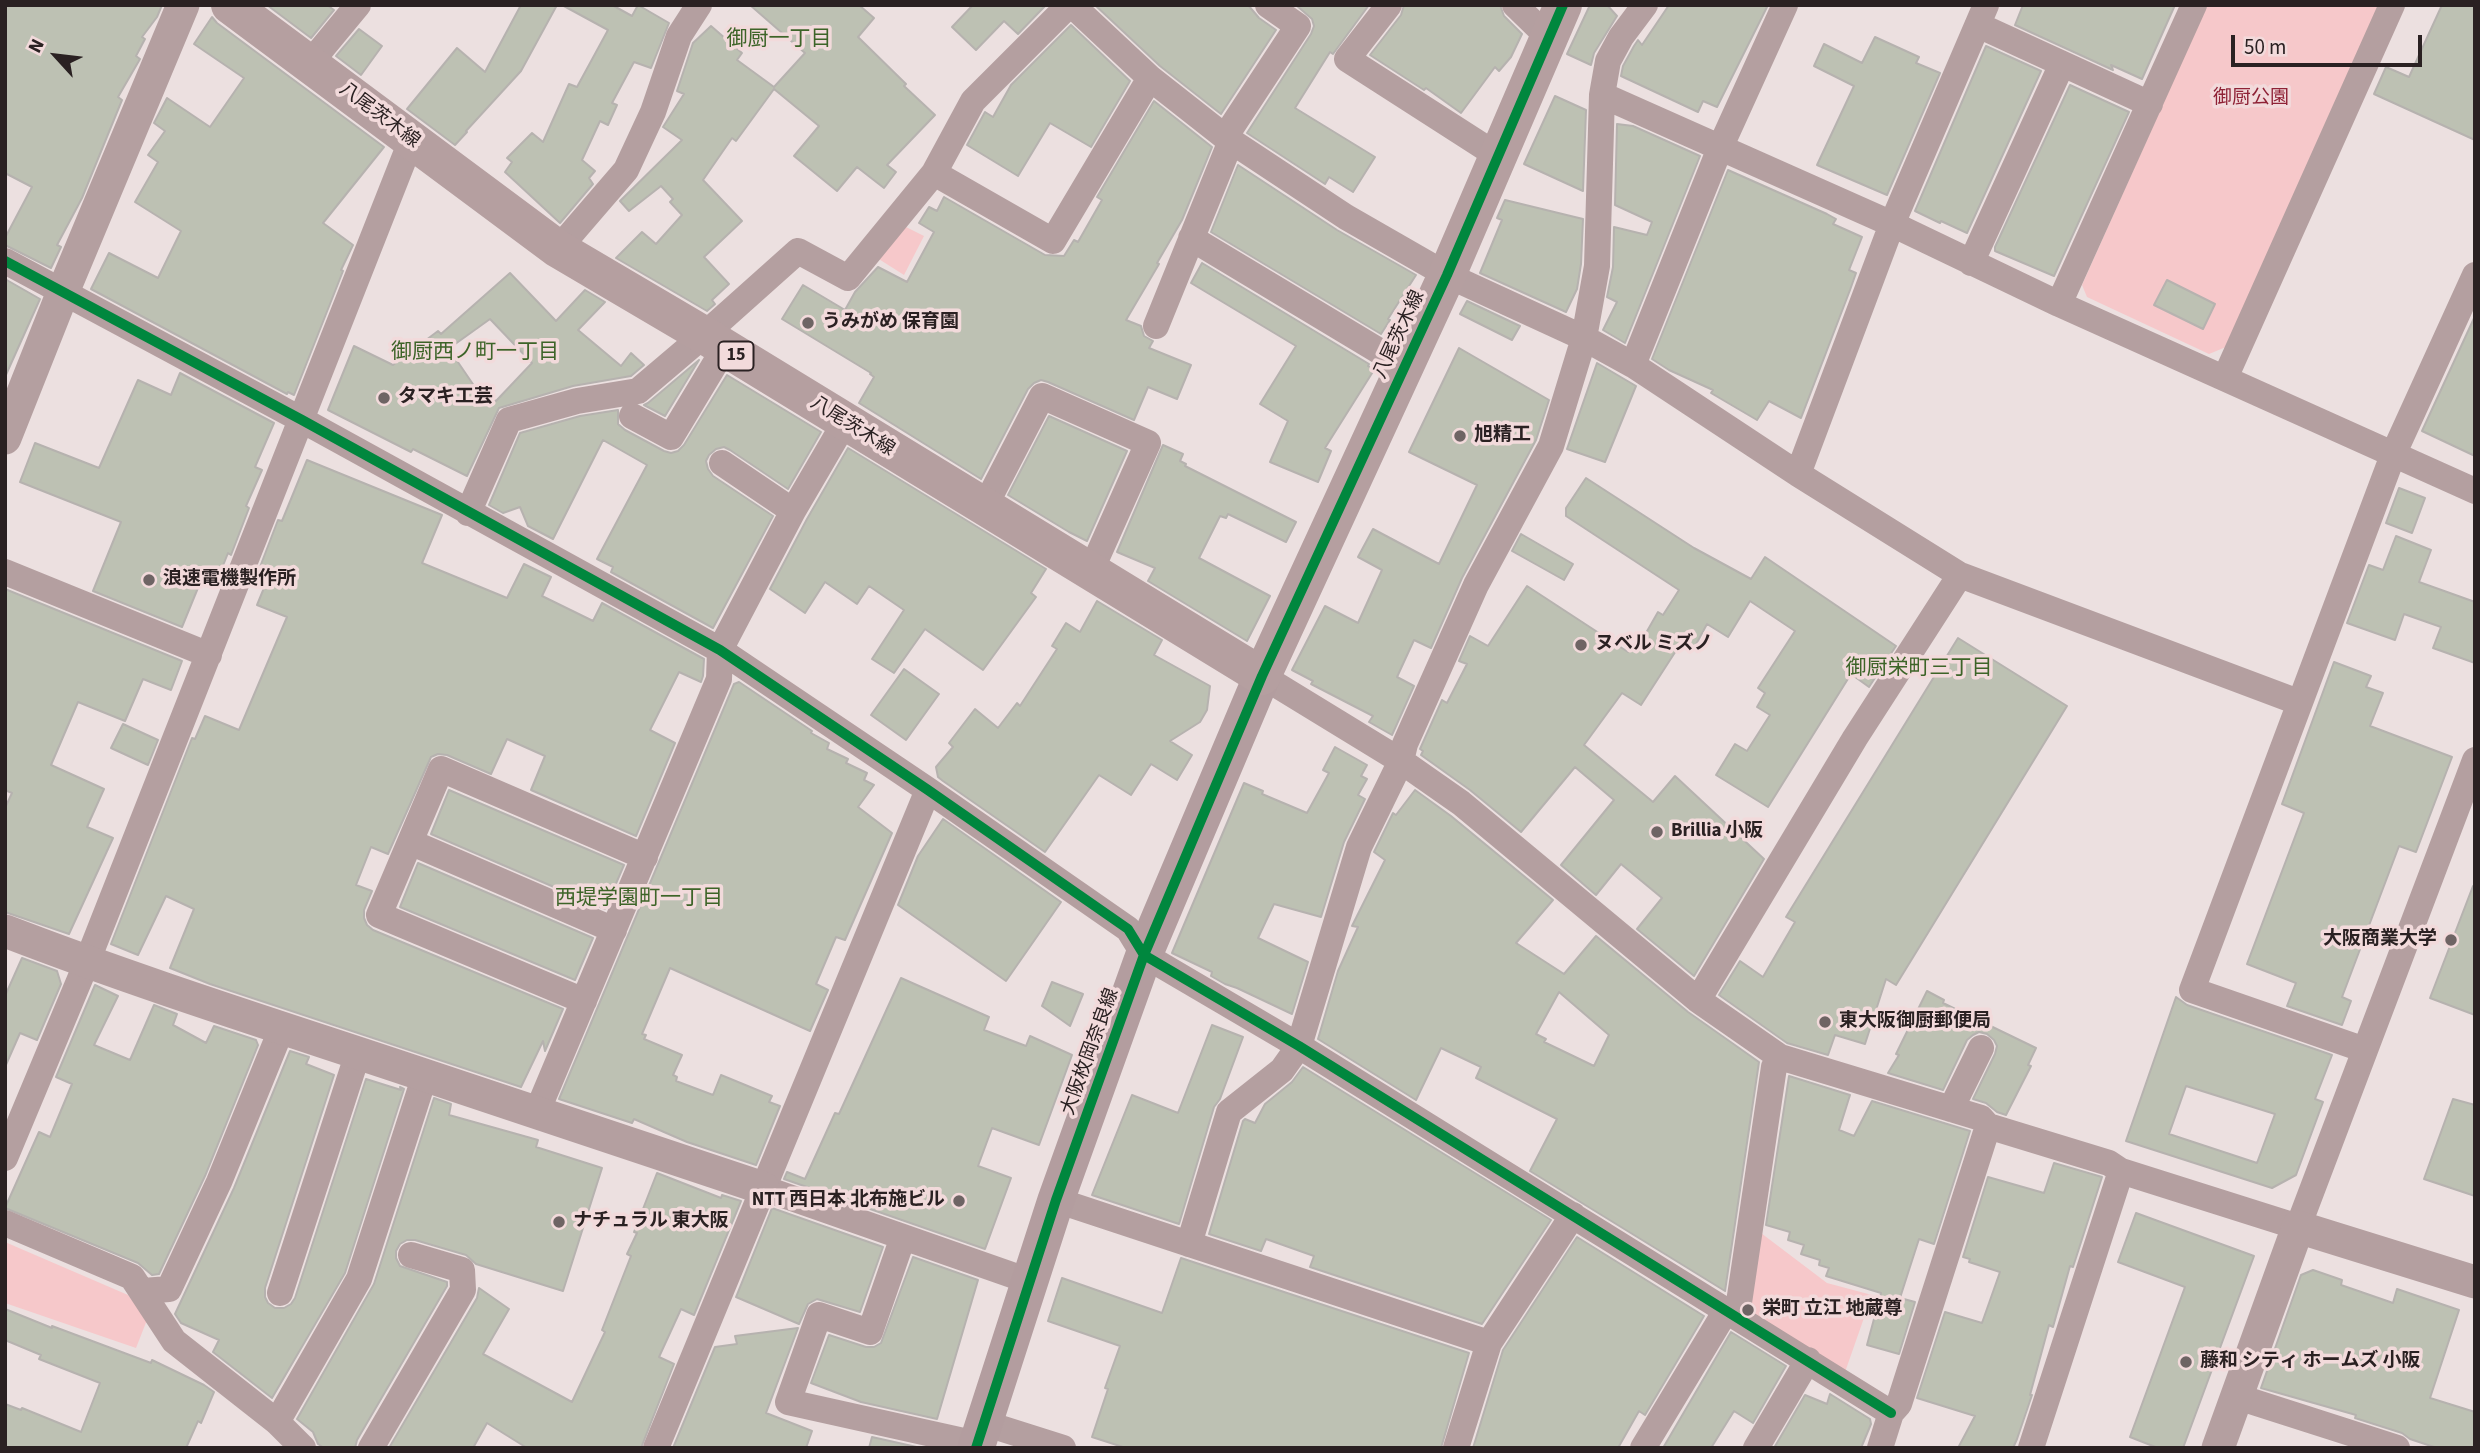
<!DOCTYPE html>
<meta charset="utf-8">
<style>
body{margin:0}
#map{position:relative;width:2480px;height:1453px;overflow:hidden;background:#ece0e0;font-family:"Source Sans 3",sans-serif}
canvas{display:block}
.frame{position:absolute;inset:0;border:7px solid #2a2122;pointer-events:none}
.north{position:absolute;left:21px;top:21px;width:70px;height:70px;-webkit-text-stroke:5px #f2dadb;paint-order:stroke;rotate:297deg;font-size:19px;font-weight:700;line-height:28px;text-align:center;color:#2a2122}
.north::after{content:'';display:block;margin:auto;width:24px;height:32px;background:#2a2122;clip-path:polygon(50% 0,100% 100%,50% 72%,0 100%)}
.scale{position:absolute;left:2231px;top:35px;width:191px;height:32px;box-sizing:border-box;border:4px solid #2a2122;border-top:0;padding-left:9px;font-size:21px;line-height:24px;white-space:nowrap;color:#2a2122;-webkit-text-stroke:5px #f2dadb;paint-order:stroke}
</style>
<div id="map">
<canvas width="2480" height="1453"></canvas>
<div class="frame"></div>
<div class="north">N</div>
<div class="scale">50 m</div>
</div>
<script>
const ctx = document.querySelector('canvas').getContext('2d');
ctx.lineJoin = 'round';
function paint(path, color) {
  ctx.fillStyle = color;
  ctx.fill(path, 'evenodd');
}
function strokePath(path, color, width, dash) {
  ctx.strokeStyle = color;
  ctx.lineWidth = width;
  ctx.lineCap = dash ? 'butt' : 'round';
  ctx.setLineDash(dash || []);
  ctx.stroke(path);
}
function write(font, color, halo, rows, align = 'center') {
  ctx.font = font + ' "Source Sans 3","Noto Sans JP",sans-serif';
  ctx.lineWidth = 7;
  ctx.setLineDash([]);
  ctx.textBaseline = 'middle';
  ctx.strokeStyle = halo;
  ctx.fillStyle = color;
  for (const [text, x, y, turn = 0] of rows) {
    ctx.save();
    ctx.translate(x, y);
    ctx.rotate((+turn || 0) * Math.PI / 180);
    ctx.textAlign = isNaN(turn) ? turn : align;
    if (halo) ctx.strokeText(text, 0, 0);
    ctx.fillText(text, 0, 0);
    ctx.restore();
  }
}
paint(new Path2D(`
 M2207,5H2379L2226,347L2209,354L2087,297L2082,285Z
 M900,224L924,236L904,275L874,256Z
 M1757,1230L1827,1283L1872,1295L1844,1375L1743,1311Z
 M5,1242L128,1295L147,1320L136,1348L5,1303Z`), '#f6c8ca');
const building = new Path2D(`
 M5,5H162L157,17L142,37L145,39L136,56L140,59L118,97L122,100L82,198L57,245L61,247L51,268L5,245V238L32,187L5,173Z
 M267,5H327L334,10L311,38Z
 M521,5H557L521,71L466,131L467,132L455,145L407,109L457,48L485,72Z
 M562,5H612L632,16L638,5L669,23L651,68L634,62L612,103L617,105L608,125L600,121L582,160L595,171L589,178L593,184L560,223L505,172L512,162L507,158L532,133L543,142L569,84L577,87L608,30Z
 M750,5H859L874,18L858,37L906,84L904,86L935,115L887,165L896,172L884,188L857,167L837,191L794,156L819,126L774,89L736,141L732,138L703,180L742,221L704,257L729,284L712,300L715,304L707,311L616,258L642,232L656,244L682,215L670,202L673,199L661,186L629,211L620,201L682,140L663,127L684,94L677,91L693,43L711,26L742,53L737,60L774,87L805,53Z
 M973,5H1046L1018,34L1004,21L976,50L952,27Z
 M1095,5H1248L1259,18L1276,30L1221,114L1160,66Z
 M1296,5H1369L1333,54L1330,52L1295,108L1375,157L1353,192L1329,177L1325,184L1247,133L1311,34L1314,26L1312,19Z
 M1404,5H1500L1504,16L1522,34L1511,57L1499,71L1495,67L1461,113L1426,88L1424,90L1370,55L1401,15Z
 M1590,5H1607L1617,16L1594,53L1591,65L1567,54Z
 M1669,5H1768L1717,107L1703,101L1698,112L1621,76L1623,66L1634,46L1638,40L1642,45Z
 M2023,5H2175L2142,79L2111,65L2113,70L2015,25Z
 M2442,5H2475V140L2374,94L2386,67L2409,77Z
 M212,17L217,23L384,147L323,223L353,245L341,270L343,271L294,395L288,392L287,394L91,289L109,253L158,278L181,231L135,202L158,162L148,155L165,131L154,123L167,98L210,127L244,78L194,44Z
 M1071,25L1130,81L1091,147L1050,123L1018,176L967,145L985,112L993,117L1011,85Z
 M359,29L382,46L361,75L336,56Z
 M1875,37L1919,57L1916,63L1940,73L1887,195L1817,165L1854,86L1814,66L1824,44L1862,63Z
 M1986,46L2041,71L1967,233L1941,221L1940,223L1915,211Z
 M2070,85L2129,112L2054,276L1995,251V247Z
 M1555,96L1586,110L1583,191L1524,164Z
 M1154,101L1212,147L1182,220L1157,263L1159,264L1126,320L1141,326L1144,336L1153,341L1149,348L1191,365L1177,399L1148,387L1134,420L1048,382L1041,380L1034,383L1028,389L981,479L859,403L874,377L870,374L871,373L782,319L803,285L845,310L855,292L878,267L907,282L934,232L919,223L929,207L937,211L944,197L1045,255L1064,256L1074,240L1078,242L1102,200L1097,197Z
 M1617,124L1633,126L1700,156L1625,343L1603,330L1617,302L1607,297L1613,267L1614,227L1647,235L1652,222L1615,205Z
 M1238,165L1337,230L1416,275L1388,319L1390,320L1381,334L1211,232Z
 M1728,170L1827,214L1836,219L1833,224L1862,237L1849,270L1856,273L1850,290L1801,418L1769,401L1757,420L1711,393L1713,390L1669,370L1652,359Z
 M1505,200L1583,219L1581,264L1577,289L1566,312L1480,273L1502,220L1497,218Z
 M1202,263L1369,364L1368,366L1374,370L1325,448L1331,451L1318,482L1270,462L1288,421L1260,404L1296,346L1191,283Z
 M510,273L556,321L585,290L605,302L578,330L621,366L631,353L644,365L631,376L573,386L499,408L467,476L413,449L411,452L328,410L354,346L393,365L438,331L441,334ZM490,319L532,363L496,401L479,393L451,352L453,350L451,347Z
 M5,279L40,299L5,377Z
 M2167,280L2215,304L2203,329L2154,305Z
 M1467,301L1520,326L1512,340L1460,314Z
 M2475,316V456L2422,431Z
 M1459,348L1549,400L1536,440L1462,578L1431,648L1414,640L1397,677L1414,686L1392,735L1369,722L1373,716L1311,684L1313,681L1292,670L1325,606L1358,623L1382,570L1358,557L1373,529L1439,564L1477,485L1409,452Z
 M699,360L665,416L644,405L648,403Z
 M1597,363L1636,386L1605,462L1567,449Z
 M180,373L274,423L255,467L262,470L246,506L249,508L231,555L228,553L216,583L202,578L182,627L93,591L121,522L20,482L35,443L99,468L138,380L171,395Z
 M727,375L821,432L788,489L730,450L724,447L716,449L709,455L706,461L708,469L713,476L773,516L713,628L611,572L613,567L597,559L647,465L603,440L553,539L528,526L520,507L503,513L489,505L520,433L580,416L618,410V424L625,430L664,451L671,453L678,451L684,445Z
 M1049,416L1127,451L1087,541L1069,532L1008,495Z
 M1163,445L1183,454L1180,461L1186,464L1185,466L1296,522L1286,542L1228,514L1226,518L1220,516L1199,558L1270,596L1247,641L1148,581L1155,568L1117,552Z
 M848,448L1046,569L1031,593L1036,597L983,670L925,629L894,673L872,659L904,610L869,586L857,604L825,582L805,613L770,589L807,519Z
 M307,460L442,515L422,563L507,598L524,564L551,577L542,596L593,621L602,603L704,659L703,676L701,682L679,672L650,730L675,743L636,836L531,790L545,756L507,739L491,774L447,755L438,754L431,757L388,854L371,847L356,885L372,891L364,910V918L367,925L373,930L563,1009L545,1051L543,1041L521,1087L210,984L170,968L194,909L166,896L138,955L111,944L192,738L195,739L205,716L239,730L287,617L257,605L271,571L260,567L278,520L282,521Z
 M1586,478L1694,548L1751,579L1765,557L1896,646L1869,687L1851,674L1768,807L1716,775L1735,744L1747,751L1770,715L1757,707L1765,693L1758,688L1795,631L1750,601L1728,637L1707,624L1693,650L1681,643L1641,705L1622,693L1584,745L1653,802L1675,776L1764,859L1694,976L1637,929L1662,898L1621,864L1596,895L1561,865L1614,800L1575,767L1521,832L1470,790L1421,755L1423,751L1420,749L1442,700L1447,703L1467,664L1459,661L1470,636L1488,646L1527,586L1628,652L1633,644L1638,647L1658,612L1663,615L1679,590L1566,516V508Z
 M2399,488L2425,498L2412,533L2386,523Z
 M1521,534L1573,564L1564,580L1512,551Z
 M2396,536L2431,550L2419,582L2475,602V663L2433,648L2441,627L2404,614L2395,640L2347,623L2369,565L2383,570Z
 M5,589L182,661L171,690L143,679L125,721L78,702L51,765L104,789L87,827L113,838L69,934L5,912V808L12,793L5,790Z
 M1097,601L1162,640L1154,655L1210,686L1207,710L1200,722L1170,741L1192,755L1177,780L1151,764L1131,795L1099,775L1045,852L943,781L938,777L936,767L953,747L949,743L975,709L998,728L1017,703L1020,706L1057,649L1052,646L1066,623L1080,632Z
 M1958,638L2067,706L1896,985L1886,979L1865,1044L1835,1035L1828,1055L1787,1043L1719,995L1740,961L1763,977L1795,922L1786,917Z
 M2334,662L2371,676L2366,687L2383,693L2370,726L2452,757L2416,852L2399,846L2342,997L2351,1001L2342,1025L2287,1006L2296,983L2247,964L2304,813L2282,804Z
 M904,669L939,694L906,740L871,715Z
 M739,682L812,731L811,733L829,743L827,749L848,759L846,763L867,773L864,780L874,785L858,807L892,833L845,940L836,937L816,984L828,990L810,1031L670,968L642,1034L646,1035L644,1039L682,1055L673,1075L677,1077L676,1081L713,1095L721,1075L772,1096L769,1102L780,1106L756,1165L687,1142L634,1119L632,1123L559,1099L734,684Z
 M123,724L158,740L148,765L111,748Z
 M1335,747L1367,765L1361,776L1367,779L1358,795L1365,799L1344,842L1321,917L1274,904L1258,938L1308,962L1292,1014L1237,988L1225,984L1211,976L1212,972L1172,953L1244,783L1263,791L1262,794L1307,813L1329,773L1323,770Z
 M449,790L624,865L605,909L431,834Z
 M1415,790L1451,816L1553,900L1516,943L1564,974L1596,936L1688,1012L1759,1062L1725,1291L1530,1171L1557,1119L1476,1078L1481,1067L1441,1048L1416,1100L1318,1039L1338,971L1358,927L1352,926L1385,860L1374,852L1393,813L1396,815ZM1559,992L1609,1035L1594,1066L1544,1042L1546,1039L1536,1034Z
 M943,819L1061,902L1006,981L898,905L918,856Z
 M418,863L593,938L575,980L400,907Z
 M2473,886H2475V1015L2430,998Z
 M22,958L57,971L61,984L37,1040L20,1033L5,1067V996Z
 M901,978L989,1017L984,1030L1026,1046L1030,1036L1072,1055L1039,1145L992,1128L978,1166L1011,1178L985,1249L784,1179L787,1172L805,1179L835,1113L839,1114Z
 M1052,982L1083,994L1070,1026L1042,1006Z
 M95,985L118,996L94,1045L130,1060L154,1005L177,1014L173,1025L206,1043L214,1026L256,1040L258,1045L205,1176L159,1274L152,1275L138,1263L5,1208L39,1132L50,1137L72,1084L56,1077Z
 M1927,991L1944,1000L1943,1003L2036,1048L2028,1065L2031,1066L2006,1115L1997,1112L1986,1103L1973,1099L1995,1054L1997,1046L1994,1040L1987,1034L1979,1032L1973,1035L1967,1040L1943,1090L1888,1073L1899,1055L1896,1054Z
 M2176,997L2187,1005L2332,1055L2315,1099L2323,1102L2296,1175L2272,1188L2126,1141ZM2186,1086L2275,1114L2257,1163L2169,1134Z
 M1212,1025L1243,1037L1220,1099L1214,1107L1179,1224L1092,1195L1132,1095L1178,1113Z
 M290,1051L309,1057L306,1064L334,1075L265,1288V1297L268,1303L275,1308H284L291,1304L295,1298L366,1079L401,1090L400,1087L404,1089L345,1273L272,1398L213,1352L219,1340L181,1323L175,1314L234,1188Z
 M1303,1067L1551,1220L1482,1324L1310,1267L1314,1256L1266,1239L1261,1251L1209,1234L1243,1121L1245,1119L1255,1123L1265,1104L1292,1082Z
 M1789,1076L1850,1095L1839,1130L1854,1136L1872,1101L1970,1131L1934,1244L1919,1239L1908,1273L1900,1298L1915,1302L1899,1354L1867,1345L1881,1293L1826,1276L1829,1268L1819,1265L1820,1260L1801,1254L1804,1245L1788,1240L1790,1232L1766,1225Z
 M434,1098L451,1104L449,1115L538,1140L536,1147L602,1168L563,1291L476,1264L466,1255L415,1240H407L400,1244L396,1251V1258L400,1266L447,1282V1286L357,1440L355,1448H324L318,1444L313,1432L297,1419L374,1284Z
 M2453,1099L2475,1105V1196L2424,1179Z
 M2054,1163L2102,1177L2073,1267L2070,1266L2053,1327L2049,1325L2030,1395H2032L2017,1439L2013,1448H1958L1975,1416L1917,1398L1945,1312L1982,1323L2000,1272L1969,1262L1970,1259L1963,1257L1988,1177L2044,1193Z
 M657,1173L721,1198L722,1195L741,1201L694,1315L681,1309L659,1357L674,1364L641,1448H527L487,1423L473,1448H389L477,1298L479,1288L509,1309L483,1354L572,1402L605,1332L602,1330L631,1256L627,1254L637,1233L634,1232Z
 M772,1208L883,1247L860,1312L817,1299L808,1304L799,1324L736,1297Z
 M2136,1213L2254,1256L2183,1448H2158L2130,1437L2185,1287L2118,1262Z
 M1577,1237L1704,1316L1645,1415L1639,1411L1618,1448H1473L1503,1350Z
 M913,1257L978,1280L937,1419L861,1402L811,1383L829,1335L866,1347H874L881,1343Z
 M1181,1258L1469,1353L1441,1448H1126L1092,1437L1108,1389L1105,1388L1120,1346L1048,1321L1062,1278L1162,1313Z
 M2313,1270L2342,1280L2341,1285L2393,1303L2397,1289L2459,1310L2430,1398L2475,1412V1448H2437L2410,1439L2402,1433L2355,1418L2356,1415L2261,1388L2301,1275Z
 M5,1309L52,1328V1326L151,1363L152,1360L204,1385L214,1392L201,1423L198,1421L186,1448H5V1404L21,1410L22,1408L81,1432L100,1383L39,1359L41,1355L5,1340Z
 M798,1328L766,1413L812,1431L806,1448H673L715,1347L737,1344L735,1336Z
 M1731,1332L1786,1366L1753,1423L1734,1411L1711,1448H1663Z
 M1830,1394L1870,1419L1871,1424L1861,1448H1774L1805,1395L1827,1404Z
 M872,1437L921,1448H869Z`);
paint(building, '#bdc1b3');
strokePath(building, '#b6b2af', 2);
strokePath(new Path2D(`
 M1072,5L1150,78L1225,137L1346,217L1447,275L1584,338L1633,365L1798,474L1960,575L2298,702
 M1389,5L1347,59L1498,156
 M1515,5L1549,38
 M1978,25L2150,104
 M310,63L358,5
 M1602,95L1892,224L2059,304L2475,491
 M1225,137L1298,26L1268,5
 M934,173L1053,241L1150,78
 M1191,238L1404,366
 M558,249L626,170L653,112L679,36L699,5
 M5,261L302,420L720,650L928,790L1128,929L1144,955L1299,1046L1891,1413
 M1971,263L2062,64
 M2059,304L2194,5
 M1156,326L1231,141
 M1633,365L1720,148L1785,5
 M2225,378L2392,5
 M632,416L671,437L724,349
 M722,463L793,511
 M1798,474L1892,224L1986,5
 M984,508L1042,396L1148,443L1090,573
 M468,513L509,420L577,401L638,391L704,335L798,251L848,278L934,173L973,101L1069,5
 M5,572L209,655
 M1262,676L1401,761L1461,803L1698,1000L1780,1057L1981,1118L1988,1126L2109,1163L2121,1171L2298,1227L2475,760
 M410,842L614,930
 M1698,1000L1855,738L1960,575
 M584,1001L379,915L441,769L645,857
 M2365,1050L2192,990L2393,455L2475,275
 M1951,1109L1981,1048
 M537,1112L719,679L720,650L793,511L845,422
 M5,1158L87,962L411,141
 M763,1188L1029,1281
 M1056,1200L1489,1343
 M5,1223L132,1277L174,1341L277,1422L303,1448
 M903,1237L870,1332L819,1315L788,1402L977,1444
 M1189,1244L1229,1112L1282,1070L1299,1046L1359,847L1401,761L1405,744L1476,585L1551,446L1584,338L1597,266L1602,95L1608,61L1621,37L1645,5
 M143,1291L169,1289L219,1182L281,1030
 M280,1293L358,1053
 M1737,1316L1774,1067L1780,1057
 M2235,1396L2397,1448
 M277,1422L359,1279L425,1075
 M984,1423L1063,1448
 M371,1448L463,1290L462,1270L411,1255
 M656,1448L928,790
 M1456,1448L1489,1343L1573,1215
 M1643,1448L1727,1309
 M1756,1448L1808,1360
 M1880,1448L1891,1413L1899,1404L1988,1126
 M2031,1448L2121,1171`), '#b49fa0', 26);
strokePath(new Path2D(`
 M5,438L63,292L183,5
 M5,931C132,980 261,1021 391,1064C515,1105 639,1146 763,1188
 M2218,1448L2298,1227L2475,1282`), '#b49fa0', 33);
strokePath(new Path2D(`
 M976,1448L1056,1200L1144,955L1262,676`), '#b39d9f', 37);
strokePath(new Path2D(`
 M230,5L558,249L704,335L1262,676L1447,275L1563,5`), '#b59fa0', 38);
strokePath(new Path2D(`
 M5,261L302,420L720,650L928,790L1128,929L1144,955L1299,1046L1891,1413
 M976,1448L1056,1200L1144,955L1262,676L1447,275L1563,5`), '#00873e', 10);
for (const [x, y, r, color] of [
 [808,323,7,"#6e6464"],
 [384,398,7,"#6e6464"],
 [1460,436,7,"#6e6464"],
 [149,580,7,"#6e6464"],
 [1581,645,7,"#6e6464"],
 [1657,832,7,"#6e6464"],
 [2451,940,7,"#6e6464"],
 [1825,1022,7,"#6e6464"],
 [959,1201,7,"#6e6464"],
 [559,1222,7,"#6e6464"],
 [1748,1310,7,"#6e6464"],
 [2186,1362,7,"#6e6464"]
]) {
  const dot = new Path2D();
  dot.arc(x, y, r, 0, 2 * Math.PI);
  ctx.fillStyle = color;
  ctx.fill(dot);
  strokePath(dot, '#f2dadb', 2.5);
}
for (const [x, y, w] of [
 [736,356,35]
]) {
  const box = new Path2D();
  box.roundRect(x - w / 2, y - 14.5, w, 29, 5);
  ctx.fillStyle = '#f2dadb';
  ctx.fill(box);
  strokePath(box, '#2a2122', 2);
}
write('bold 18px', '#2a2122', null, [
 ["15",736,356]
]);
write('19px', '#8f2236', '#f2dadb', [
 ["御厨公園",2251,99]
]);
write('19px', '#2a2122', '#f2dadb', [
 ["八尾茨木線",379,116,37],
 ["八尾茨木線",1400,335,-65],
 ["八尾茨木線",852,427,32],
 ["大阪枚岡奈良線",1091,1052,-70]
]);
write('bold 19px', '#2a2122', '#f2dadb', [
 ["うみがめ 保育園",822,323],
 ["タマキ工芸",398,398],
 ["旭精工",1474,436],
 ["浪速電機製作所",163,580],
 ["ヌベル ミズノ",1595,645],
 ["Brillia 小阪",1671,832],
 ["大阪商業大学",2437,940,"right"],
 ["東大阪御厨郵便局",1839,1022],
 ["NTT 西日本 北布施ビル",945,1201,"right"],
 ["ナチュラル 東大阪",573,1222],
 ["栄町 立江 地蔵尊",1762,1310],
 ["藤和 シティ ホームズ 小阪",2200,1362]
], 'left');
write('21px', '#3d6428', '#f2dadb', [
 ["御厨一丁目",779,40],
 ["御厨西ノ町一丁目",475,353],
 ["御厨栄町三丁目",1919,669],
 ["西堤学園町一丁目",639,899]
]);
</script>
